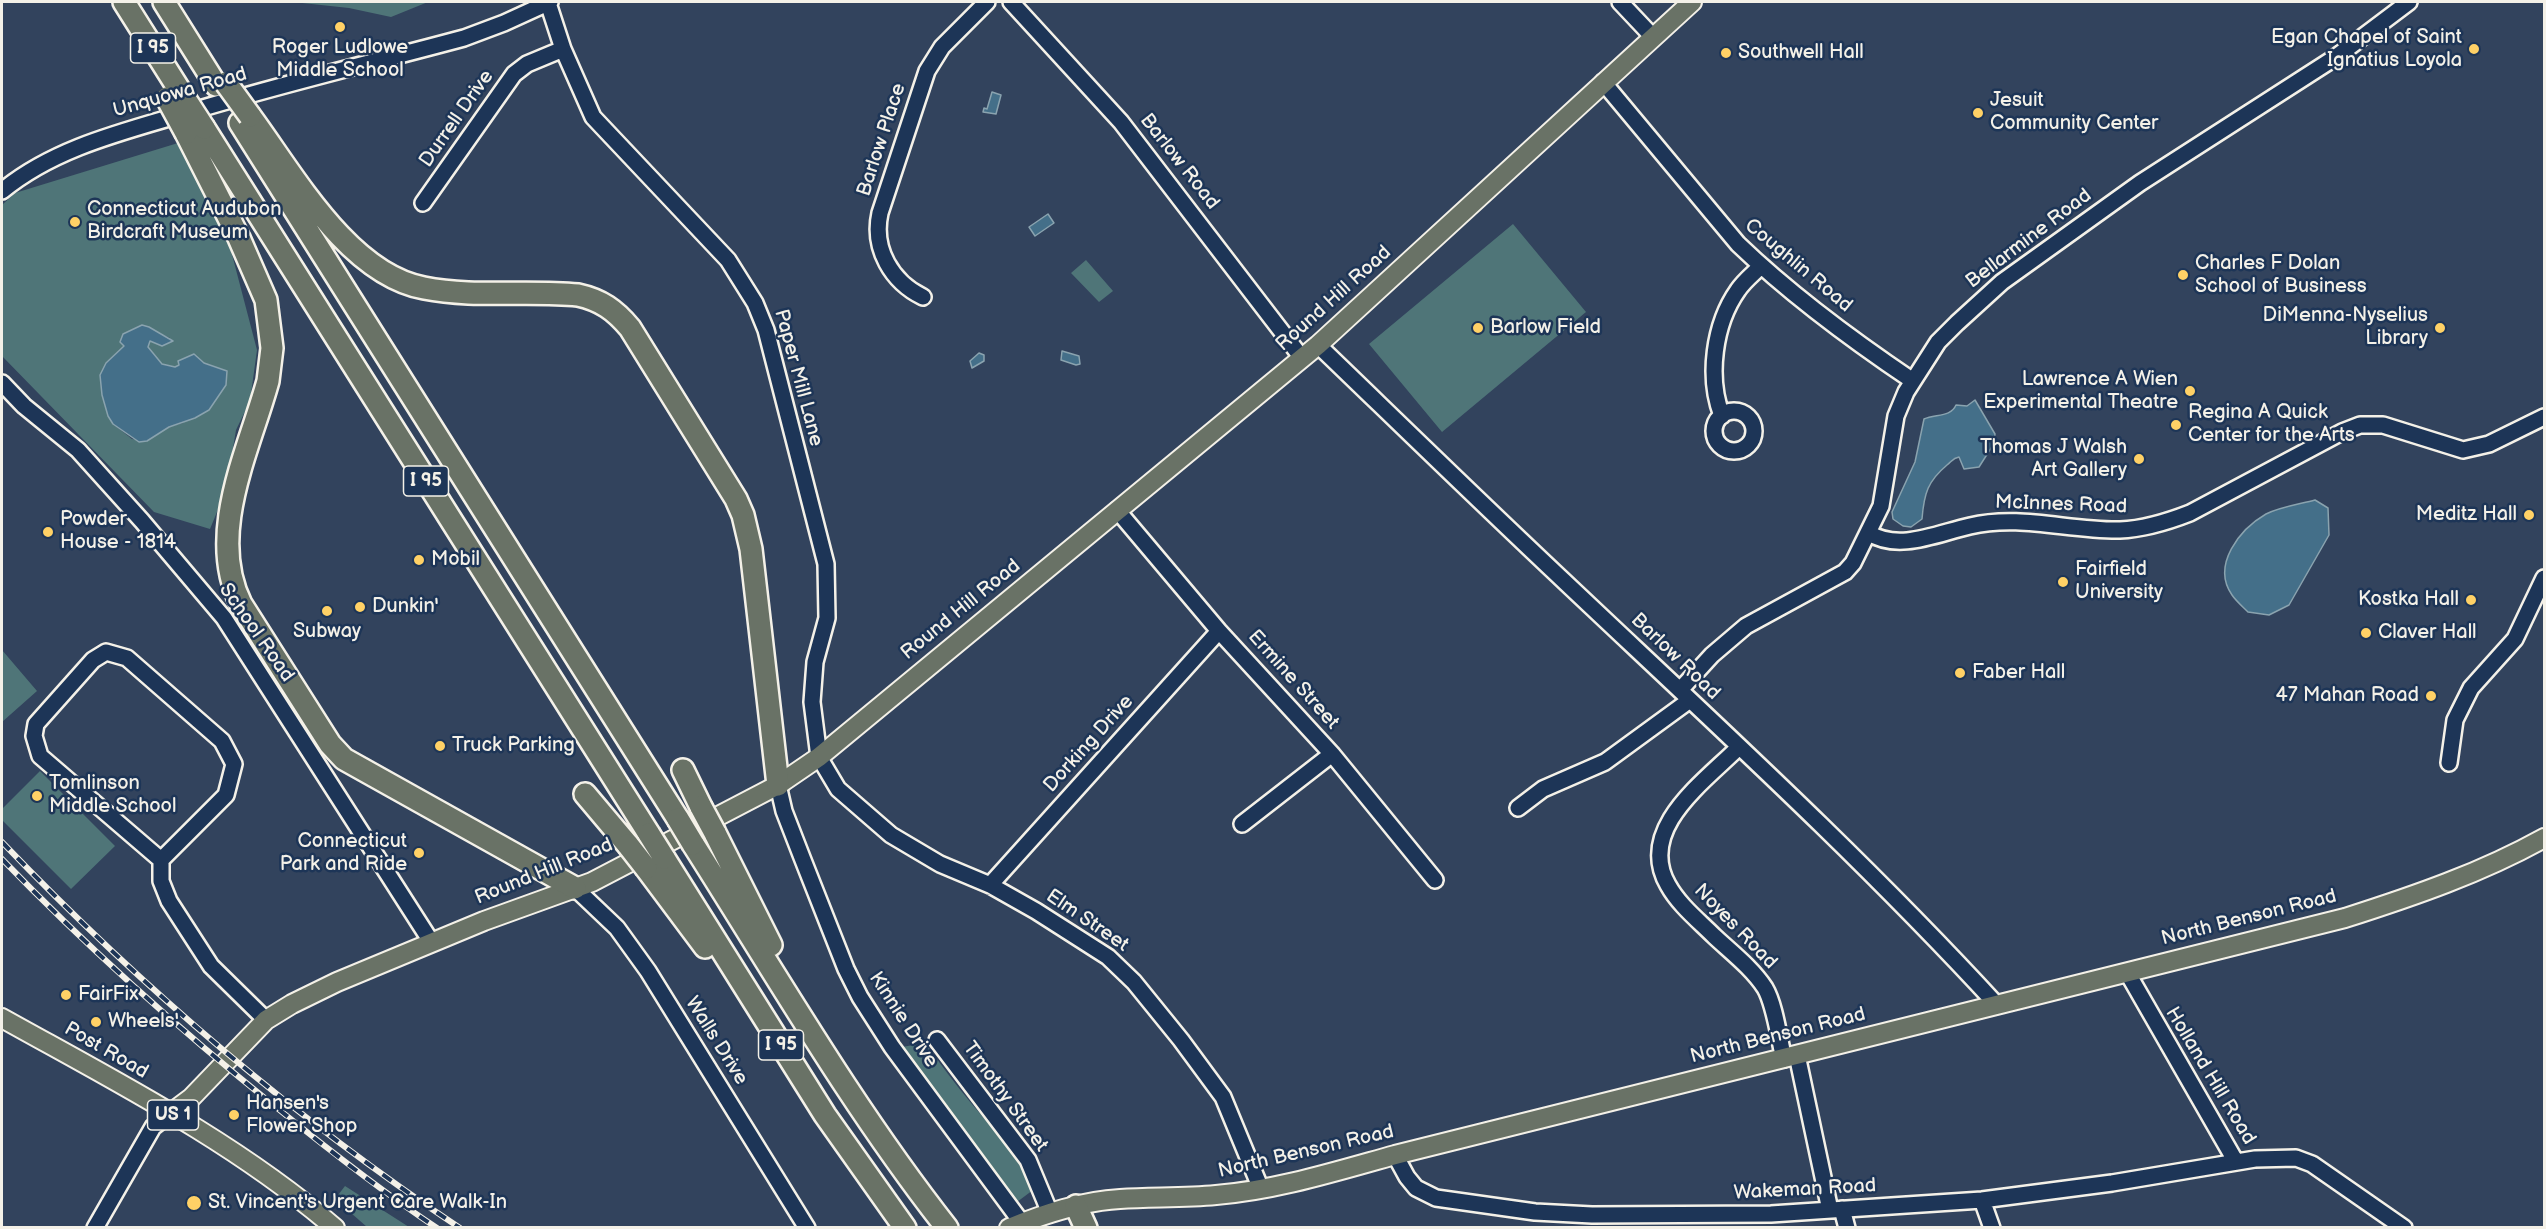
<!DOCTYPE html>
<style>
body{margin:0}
#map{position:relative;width:2546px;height:1229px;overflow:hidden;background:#32435d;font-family:"Balsamiq Sans",sans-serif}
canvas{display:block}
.frame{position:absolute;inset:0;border:3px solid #f4f1e8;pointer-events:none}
</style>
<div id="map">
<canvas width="2546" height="1229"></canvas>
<div class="frame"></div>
</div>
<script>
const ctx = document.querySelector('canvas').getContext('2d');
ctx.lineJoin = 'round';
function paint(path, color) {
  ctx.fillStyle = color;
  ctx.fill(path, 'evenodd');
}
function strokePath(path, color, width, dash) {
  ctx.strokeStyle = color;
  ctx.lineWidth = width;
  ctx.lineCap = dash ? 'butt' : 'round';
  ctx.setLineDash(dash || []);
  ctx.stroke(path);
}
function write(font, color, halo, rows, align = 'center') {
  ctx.font = font + ' "Balsamiq Sans",sans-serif';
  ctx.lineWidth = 5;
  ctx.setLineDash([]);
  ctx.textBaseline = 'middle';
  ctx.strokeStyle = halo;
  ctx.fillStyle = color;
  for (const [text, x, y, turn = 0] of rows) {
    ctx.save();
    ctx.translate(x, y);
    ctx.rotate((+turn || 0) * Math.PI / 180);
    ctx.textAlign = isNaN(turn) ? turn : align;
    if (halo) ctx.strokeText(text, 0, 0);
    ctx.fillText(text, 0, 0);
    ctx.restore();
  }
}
paint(new Path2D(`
 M293,2H428L391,17L349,8Z
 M178,143L212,204L229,243L257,350L250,401L236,430L226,490L210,529L154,512L2,356V205L15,193ZM142,325L170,338L161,345L150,340L148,347L162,364L175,367L194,354L204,363L227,371L183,423L169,427L147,441L132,439L113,424L106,363L124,346L120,342L123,334Z
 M1513,224L1586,312L1442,432L1369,344Z
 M1086,260L1113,291L1099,302L1071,273Z
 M2,650L37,691L2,722Z
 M40,771L115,846L71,889L2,820V809Z
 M925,1043C940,1063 955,1084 971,1103C993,1130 1024,1156 1033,1190L1017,1202L902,1047Z
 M345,1186L409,1227H367L335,1199Z`), '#4f7578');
const water = new Path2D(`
 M992,92L1001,95L996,114L983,112L984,108L987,109Z
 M1048,214L1054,223L1035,236L1029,227Z
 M142,325L149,327L173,341L162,346L150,341L148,347L162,364L175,367L179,365L178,361L194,354L204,363L227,371L226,385L209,410L195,418L169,427L147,441L139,442L113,424L108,416L102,395L100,375L106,363L124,346L120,342L123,334Z
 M1062,351L1079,356L1080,364L1076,365L1061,360Z
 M979,353L984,355V361L972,368L970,361Z
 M1975,400L1995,434L1993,445L1979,467L1964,469L1959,457C1953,458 1952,461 1947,465C1928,481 1924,493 1922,519L1911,527L1903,526L1893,519L1892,512L1915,462L1924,419C1936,414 1951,417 1956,405L1967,406Z
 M2315,500L2328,508L2329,535L2289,605L2269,615L2248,612C2243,607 2236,601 2232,595C2211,565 2240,529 2266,514C2280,507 2300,504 2315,500Z`);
paint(water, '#446f89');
strokePath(water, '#8aa3af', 1.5);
const minor = new Path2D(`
 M1011,2L1121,122L1302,358
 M1620,2L1653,37
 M548,3L563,49L593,117L728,260L755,303L766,330L826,564L827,618L815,662L812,702L819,757L838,789L891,835L940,864L990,885L1036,911L1108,957L1134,982L1181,1040L1223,1097L1261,1189
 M1603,82L1738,244C1791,295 1852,340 1913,381
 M2,191C54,148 122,132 186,113C278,85 371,63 464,38L504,23L550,2
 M423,203L514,74L527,64L563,49
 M923,297C892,282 872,249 880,213L927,71L942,47L987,2
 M1318,345C1400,424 1482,504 1565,582C1711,720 1861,857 1997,1005
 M2,383L24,406L78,450L142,521L224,618L432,943
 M1714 431a20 20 0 1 1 40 0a20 20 0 1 1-40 0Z
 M1722,416C1707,377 1714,324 1738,290C1744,281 1753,274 1761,266
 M1117,510L1219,631L1332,754L1435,880
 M1869,533C1899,552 1938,533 1970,526C2020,514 2069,531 2120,530C2145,529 2167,522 2190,513L2342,432L2360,425H2383L2463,450L2489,444L2544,417
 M106,652L127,658L222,741L234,764L226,795L161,860L40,756L34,736L36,724L93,660Z
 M1680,690L1712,655L1746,626L1845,572L1853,563L1881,506L1896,416L1906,392L1938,342L1957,323L2002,282L2140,183L2336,57L2409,2
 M1739,747C1704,782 1636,829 1668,885C1679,905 1698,920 1714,936C1731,952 1752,968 1765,988C1775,1005 1779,1039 1784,1059
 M2449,763L2455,720L2471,688L2515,639L2544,578
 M778,785L784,811L803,860L846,969L860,997L892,1047L1022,1223
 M1518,808L1543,789L1605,762L1690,700
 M1242,824L1332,754
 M161,860V881L169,901L211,966L266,1020
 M990,885L1219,631
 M575,888L617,928L648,971L807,1228
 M2127,972L2236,1162
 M937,1040L1028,1160L1050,1213
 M1797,1055L1830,1210
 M1395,1155L1407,1177L1416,1188L1436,1198L1535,1212L1592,1215L1771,1214L1982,1200L2112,1183L2255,1159L2296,1158L2312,1164L2404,1228
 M1982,1200L1992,1228
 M1842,1209L1847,1228
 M95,1228L153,1127L171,1113`);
const major = new Path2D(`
 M2,1018C115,1081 235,1142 335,1228
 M171,1113L191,1098L266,1020L292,1004L337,982L484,921L592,882L778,785L819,757L1318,345L1692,2
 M1009,1228C1044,1214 1082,1201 1120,1199C1152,1197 1184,1198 1216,1195C1277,1190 1337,1171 1395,1155L2345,918C2414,896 2481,873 2544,838`);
const highway = new Path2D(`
 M124,2L182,94
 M164,2L216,85
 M250,116C293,174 348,274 424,288C474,298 527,290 578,295C601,300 615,310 630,328L736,499L743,515L751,549L778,785
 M240,123L678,819
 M204,128L649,834
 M186,133L239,238L266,300L272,348L268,381C249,450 206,534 241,604L330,744L344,759L575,888
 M683,770L701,807
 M585,794L628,845
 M715,833L771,945
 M693,844C775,973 852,1107 947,1228
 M664,858L825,1115L905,1228
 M646,868L705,947
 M1076,1206L1086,1228`);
strokePath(minor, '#f4f1e8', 20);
strokePath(major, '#f4f1e8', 22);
strokePath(highway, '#f4f1e8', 26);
strokePath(minor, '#1d3557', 15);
strokePath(major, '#697266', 18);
strokePath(highway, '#697266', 21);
const rail = new Path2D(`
 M2,842C140,986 293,1117 460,1228
 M2,859C88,948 180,1030 277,1108C329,1150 381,1191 437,1228`);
strokePath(rail, '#f4f1e8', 6);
strokePath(rail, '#1d3557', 4, [11]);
const highwayBridge = new Path2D(`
 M226,83L250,116
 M182,94L204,128
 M167,98L186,133
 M701,807L715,833
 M678,819L693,844
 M649,834L664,858
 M628,845L646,868`);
strokePath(highwayBridge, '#f4f1e8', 26, []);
strokePath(highwayBridge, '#697266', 21);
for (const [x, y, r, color] of [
 [340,27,6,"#ffd166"],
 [2474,49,6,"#ffd166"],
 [1726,53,6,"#ffd166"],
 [1978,113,6,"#ffd166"],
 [75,222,6,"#ffd166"],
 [2183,275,6,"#ffd166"],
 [1478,328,6,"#ffd166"],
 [2440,328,6,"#ffd166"],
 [2190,391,6,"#ffd166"],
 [2176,425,6,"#ffd166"],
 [2139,459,6,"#ffd166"],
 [2529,515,6,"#ffd166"],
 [48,532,6,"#ffd166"],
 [419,560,6,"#ffd166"],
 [2063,582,6,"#ffd166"],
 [2471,600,6,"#ffd166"],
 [360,607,6,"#ffd166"],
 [327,611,6,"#ffd166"],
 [2366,633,6,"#ffd166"],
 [1960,673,6,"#ffd166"],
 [2431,696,6,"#ffd166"],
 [440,746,6,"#ffd166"],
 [37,796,6,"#ffd166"],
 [419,853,6,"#ffd166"],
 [66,995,6,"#ffd166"],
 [96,1022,6,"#ffd166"],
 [234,1115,6,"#ffd166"],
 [194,1203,8,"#ffd166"]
]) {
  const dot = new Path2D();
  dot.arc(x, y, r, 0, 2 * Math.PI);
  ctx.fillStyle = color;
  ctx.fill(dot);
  strokePath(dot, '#1d3557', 2);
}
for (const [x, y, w] of [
 [153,48,45],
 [426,481,45],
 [781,1045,45],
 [173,1115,51]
]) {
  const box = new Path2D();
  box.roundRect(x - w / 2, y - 15, w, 30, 4.5);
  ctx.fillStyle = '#1d3557';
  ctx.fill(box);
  strokePath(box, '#f4f1e8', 1.5);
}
write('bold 18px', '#f4f1e8', null, [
 ["I 95",153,48],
 ["I 95",426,481],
 ["I 95",781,1045],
 ["US 1",173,1115]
]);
write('20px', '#f4f1e8', '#1d3557', [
 ["Egan Chapel of Saint",2462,38,"right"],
 ["Ignatius Loyola",2462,61,"right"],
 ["Roger Ludlowe",340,48,"center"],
 ["Middle School",340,71,"center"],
 ["Southwell Hall",1738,53],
 ["Jesuit",1990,101],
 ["Community Center",1990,124],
 ["Connecticut Audubon",87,210],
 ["Birdcraft Museum",87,233],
 ["Charles F Dolan",2195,264],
 ["School of Business",2195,287],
 ["DiMenna-Nyselius",2428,316,"right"],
 ["Library",2428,339,"right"],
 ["Barlow Field",1490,328],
 ["Lawrence A Wien",2178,380,"right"],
 ["Experimental Theatre",2178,403,"right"],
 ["Regina A Quick",2188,413],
 ["Center for the Arts",2188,436],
 ["Thomas J Walsh",2127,448,"right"],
 ["Art Gallery",2127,471,"right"],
 ["Meditz Hall",2517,515,"right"],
 ["Powder",60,520],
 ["House - 1814",60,543],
 ["Mobil",431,560],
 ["Fairfield",2075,570],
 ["University",2075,593],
 ["Kostka Hall",2459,600,"right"],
 ["Dunkin'",372,607],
 ["Subway",327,632,"center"],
 ["Claver Hall",2378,633],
 ["Faber Hall",1972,673],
 ["47 Mahan Road",2419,696,"right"],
 ["Truck Parking",452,746],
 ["Tomlinson",49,784],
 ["Middle School",49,807],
 ["Connecticut",407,842,"right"],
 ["Park and Ride",407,865,"right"],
 ["FairFix",78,995],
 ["Wheels'",108,1022],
 ["Hansen's",246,1104],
 ["Flower Shop",246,1127],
 ["St. Vincent's Urgent Care Walk-In",208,1203]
], 'left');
write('20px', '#f4f1e8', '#1d3557', [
 ["Unquowa Road",180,93,-16],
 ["Durrell Drive",457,119,-55],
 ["Barlow Place",882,140,-72],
 ["Barlow Road",1179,162,52],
 ["Bellarmine Road",2029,239,-37],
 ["Coughlin Road",1798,266,40],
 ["Round Hill Road",1334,299,-42],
 ["Paper Mill Lane",798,378,75],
 ["McInnes Road",2061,505,2],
 ["Round Hill Road",961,610,-39],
 ["School Road",256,633,55],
 ["Barlow Road",1675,657,44],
 ["Ermine Street",1293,680,48],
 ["Dorking Drive",1089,744,-48],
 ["Round Hill Road",544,872,-22],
 ["North Benson Road",2249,918,-14],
 ["Elm Street",1087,921,34],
 ["Noyes Road",1735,927,46],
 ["Kinnie Drive",903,1020,57],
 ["North Benson Road",1778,1036,-14],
 ["Walls Drive",716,1041,58],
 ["Post Road",106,1051,30],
 ["Holland Hill Road",2210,1076,59],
 ["Timothy Street",1005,1097,54],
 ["North Benson Road",1306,1152,-13],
 ["Wakeman Road",1805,1190,-3]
]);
</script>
